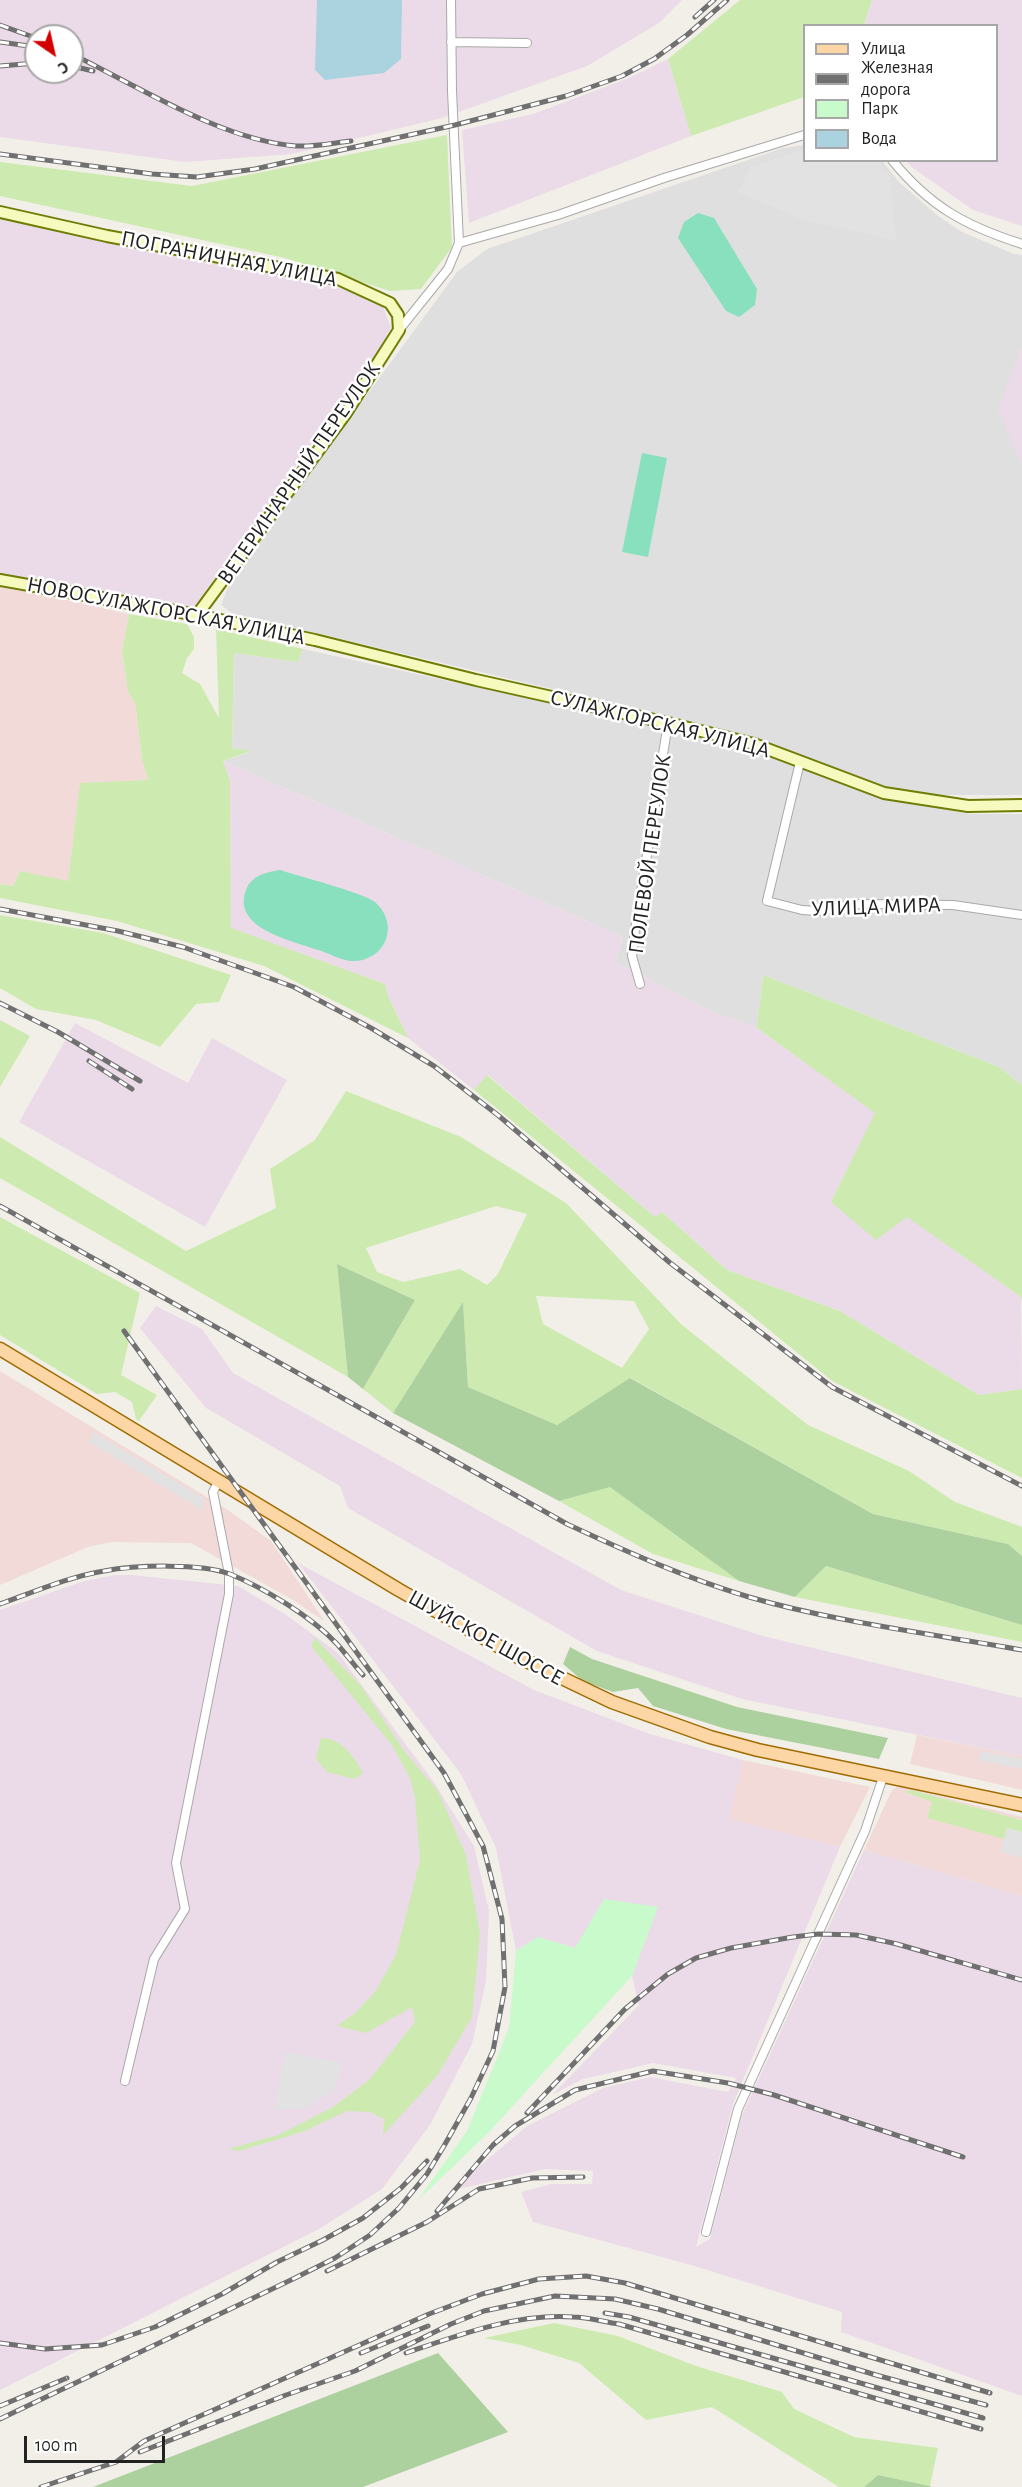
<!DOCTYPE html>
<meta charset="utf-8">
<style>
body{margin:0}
#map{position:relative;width:1022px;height:2487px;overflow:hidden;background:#f2efe9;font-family:"Alegreya Sans",sans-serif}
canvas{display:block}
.legend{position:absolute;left:803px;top:24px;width:195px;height:138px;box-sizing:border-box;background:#fff;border:2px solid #a7a7a7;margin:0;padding:8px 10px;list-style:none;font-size:18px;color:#222}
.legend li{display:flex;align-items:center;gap:12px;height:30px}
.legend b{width:30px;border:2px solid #a7a7a7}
.north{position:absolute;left:24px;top:24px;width:60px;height:60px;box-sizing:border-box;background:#fff;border:2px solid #a7a7a7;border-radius:50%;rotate:146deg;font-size:16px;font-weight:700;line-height:24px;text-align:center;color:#222}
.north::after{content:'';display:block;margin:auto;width:21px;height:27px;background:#d40000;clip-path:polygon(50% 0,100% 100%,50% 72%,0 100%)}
.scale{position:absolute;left:24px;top:2436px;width:141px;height:27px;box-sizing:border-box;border:3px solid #222;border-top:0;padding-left:8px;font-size:18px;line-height:21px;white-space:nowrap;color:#222;-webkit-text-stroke:4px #fff;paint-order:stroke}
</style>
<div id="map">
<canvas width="1022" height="2487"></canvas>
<ul class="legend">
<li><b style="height:8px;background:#fcd6a4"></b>Улица</li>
<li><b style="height:8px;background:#707070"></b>Железная дорога</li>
<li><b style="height:16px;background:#c8facc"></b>Парк</li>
<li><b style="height:16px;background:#aad3df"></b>Вода</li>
</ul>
<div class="north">С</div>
<div class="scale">100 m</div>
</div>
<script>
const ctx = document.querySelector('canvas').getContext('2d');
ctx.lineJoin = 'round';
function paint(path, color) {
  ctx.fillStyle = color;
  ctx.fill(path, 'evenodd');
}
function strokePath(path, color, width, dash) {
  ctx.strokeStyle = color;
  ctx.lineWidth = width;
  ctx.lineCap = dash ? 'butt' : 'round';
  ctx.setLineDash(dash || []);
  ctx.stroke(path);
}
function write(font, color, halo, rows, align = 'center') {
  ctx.font = font + ' "Alegreya Sans",sans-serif';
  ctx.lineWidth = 5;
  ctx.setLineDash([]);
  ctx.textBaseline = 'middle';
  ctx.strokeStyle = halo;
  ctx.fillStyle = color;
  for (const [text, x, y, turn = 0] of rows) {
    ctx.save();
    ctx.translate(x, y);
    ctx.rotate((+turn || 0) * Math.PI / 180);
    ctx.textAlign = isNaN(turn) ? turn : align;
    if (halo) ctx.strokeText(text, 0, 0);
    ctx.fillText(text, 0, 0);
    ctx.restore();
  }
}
paint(new Path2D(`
 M804,145V160L882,161L900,183L937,215L962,232L1014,254L1022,255V795H920L886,789L750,736L232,613L221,605L231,580L457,272L487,249L783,148Z
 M303,649L621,719L750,750L884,797L971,814H1022V1085L999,1067L763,975L757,1028L715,1013L615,962L623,937L223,761L250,752L232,748L234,653L298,662Z`), '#e0dfdf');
paint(new Path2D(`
 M0,585L129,614L122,651L128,692L135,702L142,760L148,780L80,784L68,882L20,871L13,886L0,884Z
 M0,1371L228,1510L271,1541L325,1622L293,1600L191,1543L111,1542L88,1547L0,1585Z
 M917,1735L1022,1756V1790L910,1764Z
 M743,1760L870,1787L840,1847L728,1819Z
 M899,1786L1022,1817V1820L911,1790L907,1793L933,1802L927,1817L1022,1832V1896L864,1850L892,1790Z`), '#f2dad9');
paint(new Path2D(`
 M0,0H682L659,23L587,66L442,118L292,154L185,162L0,137ZM36,36H72V72H36Z
 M872,0H1022V226L973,210L913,168L906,161L996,160V26L864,25Z
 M668,59L691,136L469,223L462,130L533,114L629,78Z
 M0,220L315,280L364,296L383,307L391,327L379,350L193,608L0,574Z
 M1022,346V464L998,410Z
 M223,761L623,937L615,962L715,1013L757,1028L876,1113L831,1202L907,1216L1021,1297L1022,1389L979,1395L840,1311L727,1270L662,1212L656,1218L488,1075L474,1090L408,1038L388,996L385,984L231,929L230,780Z
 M75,1023L188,1083L212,1038L287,1080L205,1227L19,1122Z
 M156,1306L202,1329L233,1373L621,1590L763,1636L1022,1698V1756L742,1699L597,1651L348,1508L340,1486L206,1408L140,1328Z
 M298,1563L534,1690L650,1734L743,1760L729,1819L840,1847L733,2104L696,2247L710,2239L742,2115L864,1850L1022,1896V2396L841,2332L842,2312L691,2265L533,2222L521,2192L551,2184H592L593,2171L545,2169L450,2191L527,2126L603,2088L650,2077L728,2092L736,2078L653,2063L583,2079L552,2095L639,2005L632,1976L657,1907L575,1948L538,1937L516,1951L496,1848L461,1774Z
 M114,1575H132L238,1586L285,1614L338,1653L433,1781L474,1846L489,1911L486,1981L472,2044L430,2125L382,2189L319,2229L0,2390V1610L84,1581Z`), '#ebdbe8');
paint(new Path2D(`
 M740,0H872L864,25L804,26V97L691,136L668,59Z
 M447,135L452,247L421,289L390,291L285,258L0,196V162L192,186Z
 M129,614L187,624L194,637V649L187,658L182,673L200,684L219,718L216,629L303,649L298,662L234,653L232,748L251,751L223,761L230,780L231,928L385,984L388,996L408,1038L264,966L117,921L0,898V884L13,886L20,871L68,881L80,783L148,780L142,760L135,702L128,692L122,651Z
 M0,915L103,933L231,975L219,1002L196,1004L160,1047L96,1020L36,1009L0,988Z
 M763,975L999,1067L1022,1085V1301L1021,1297L907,1217L876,1240L831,1202L875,1113L757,1028Z
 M0,1020L30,1036L0,1087Z
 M487,1075L655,1217L662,1212L727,1270L840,1311L979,1395L1022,1389V1478L832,1381L474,1090Z
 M346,1091L461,1137L566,1203L682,1325L808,1425L909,1471L955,1502L1022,1527V1556L1008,1544L873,1514L631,1378L557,1425L468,1387L463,1303L393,1413L363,1389L415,1300L337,1264L348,1377L0,1178V1137L186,1251L276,1208L270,1169L315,1140ZM496,1206L527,1214L498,1274L487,1285L460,1269L403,1282L377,1272L366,1248ZM536,1296L634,1301L649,1329L622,1368L543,1324Z
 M0,1217L140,1293L121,1375L157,1395L139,1421L136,1419L132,1402L115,1392L97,1394L0,1335Z
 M610,1486L739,1581L653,1554L559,1501Z
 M826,1566L1022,1625V1642L795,1597Z
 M315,1638L361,1686L405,1752L438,1791L466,1855L480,1934L472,2017L437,2076L383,2135L384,2119L370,2112L347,2111L305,2131L239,2151L228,2149L278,2135L333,2107L369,2080L415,2022L412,2007L366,2033L337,2026L355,2013L375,1992L396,1955L420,1860L415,1798L410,1778L392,1745L311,1646Z
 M321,1738C342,1738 354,1757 363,1773L354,1779L327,1772L316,1759Z
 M911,1790L1022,1820V1832L1007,1828L1004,1839L927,1818L932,1802L905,1792Z
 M554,2323L618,2336L696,2366L782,2392L794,2409L854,2437L938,2448L930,2486L878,2475L864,2487H839L712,2407L646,2420L579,2363L521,2345L484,2338Z`), '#cdebb0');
paint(new Path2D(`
 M337,1264L415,1300L363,1389L348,1377Z
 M463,1302L468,1387L557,1425L630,1378L873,1514L1008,1544L1022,1556V1625L826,1566L795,1597L739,1581L610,1487L559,1501L393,1413Z
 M570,1647L592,1659L737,1707L888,1738L879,1759L726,1729L653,1706L638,1688L613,1692L583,1681L563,1664Z
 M438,2353L508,2432L363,2487H93Z
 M878,2475L930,2486L931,2487H864Z`), '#add19e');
paint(new Path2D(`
 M604,1899L658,1907L632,1976L488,2133L417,2201L467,2131L509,2028L516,1951L538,1937L575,1948Z`), '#c8facc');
paint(new Path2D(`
 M698,213L714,218L757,289L755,305L739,317L726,311L678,238L684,222Z
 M642,453L667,458L648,557L622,552Z
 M280,870C298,876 364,893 375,902C401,925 385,963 350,961C342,960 332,955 324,952C298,942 234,931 245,893C250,876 263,873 280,870Z`), '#88e0be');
paint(new Path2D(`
 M802,150H804V160L879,161L890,178L896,241L801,219L738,192L751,167Z
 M93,1432L203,1498L202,1510L89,1442Z
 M981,1751L1022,1759V1769L979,1760Z
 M1007,1828L1022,1832V1858L1001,1852Z
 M285,2052L343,2063L334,2090L305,2109H274Z`), '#e2e2e2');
paint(new Path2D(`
 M317,0H402L401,59L384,73L325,80L315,70Z`), '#aad3df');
const street = new Path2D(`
 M451,0L452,91L459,243
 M451,42L527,43
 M892,160C930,207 966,226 1022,244
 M399,330L448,269L459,243L558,215L664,178L804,135
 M800,762L767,901L802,910L819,911L854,904L953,905L1022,915
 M640,984L632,956L635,930L668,723
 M125,2081L154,1959L185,1909L176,1863L229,1594V1574L213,1492L218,1482
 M706,2232L738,2109L865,1831L883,1777`);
const secondary = new Path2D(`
 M0,212L107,236L338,279L390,303L398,315L399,330L346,413L197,615
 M0,580L197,615L315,640L476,680L668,723L754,744L884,793L968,806L1022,805`);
const primary = new Path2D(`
 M0,1349L399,1590L514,1655L612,1702L710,1737L758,1750L1022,1805`);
strokePath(street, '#a9a9a9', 10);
strokePath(secondary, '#707d05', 14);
strokePath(primary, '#a06b00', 15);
strokePath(street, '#fff', 8);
strokePath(secondary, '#f7fabf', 10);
strokePath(primary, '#fcd6a4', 12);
const rail = new Path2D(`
 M695,17L714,0
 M0,25L36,38
 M0,42L36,47
 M72,54C139,87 222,140 296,146C313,147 333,143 351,141
 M0,66L36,63
 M72,66L93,71
 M0,154L152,174L197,177L255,169L455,125L566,96L622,76L654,59L687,35L727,0
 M0,909L118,931L183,947L294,987L371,1028L434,1066L499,1116L669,1262L832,1387L1022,1486
 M0,1003L58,1032L140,1081
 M89,1061L132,1089
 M0,1206L567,1524C627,1552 686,1578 749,1597C835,1622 933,1634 1022,1650
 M0,1604C34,1592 68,1577 104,1571C134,1565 202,1563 230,1574C264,1588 312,1617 337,1644C346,1654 354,1665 363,1675
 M527,2113L625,2009L668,1974L696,1958L731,1948L793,1937L818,1934L856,1935L897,1944L1022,1980
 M437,2211L493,2145L515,2126L575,2090L653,2071L728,2083L774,2095L963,2157
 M327,2271L427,2222L479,2189L532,2178L583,2177
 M605,2313L629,2317L983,2418
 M0,2343L45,2349L102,2345L155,2327L222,2294L277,2262L323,2240L363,2218L401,2188L427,2161
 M361,2353L428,2326
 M406,2353C459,2335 516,2313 573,2317C588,2317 604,2322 619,2324L981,2429
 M0,2406L67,2378
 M0,2419L293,2279L335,2258L370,2235L399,2208L427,2174L444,2146L471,2098L493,2051L505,1987L502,1919L483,1846L444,1773L124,1331
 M140,2452L286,2395L355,2371L451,2324L484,2311L555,2296L615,2299L658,2309L876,2375L986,2405
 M41,2487L116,2462L144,2441L429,2314L482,2294L539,2279L586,2276L625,2283L990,2393`);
strokePath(rail, '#707070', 5);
strokePath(rail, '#fff', 3, [9]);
write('22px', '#222', '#fff', [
 ["ПОГРАНИЧНАЯ УЛИЦА",229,259,11],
 ["ВЕТЕРИНАРНЫЙ ПЕРЕУЛОК",299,473,-55],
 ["НОВОСУЛАЖГОРСКАЯ УЛИЦА",166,611,11],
 ["СУЛАЖГОРСКАЯ УЛИЦА",660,724,14],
 ["ПОЛЕВОЙ ПЕРЕУЛОК",650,854,-82],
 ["УЛИЦА МИРА",876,907,-2],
 ["ШУЙСКОЕ ШОССЕ",486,1638,29]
]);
</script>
